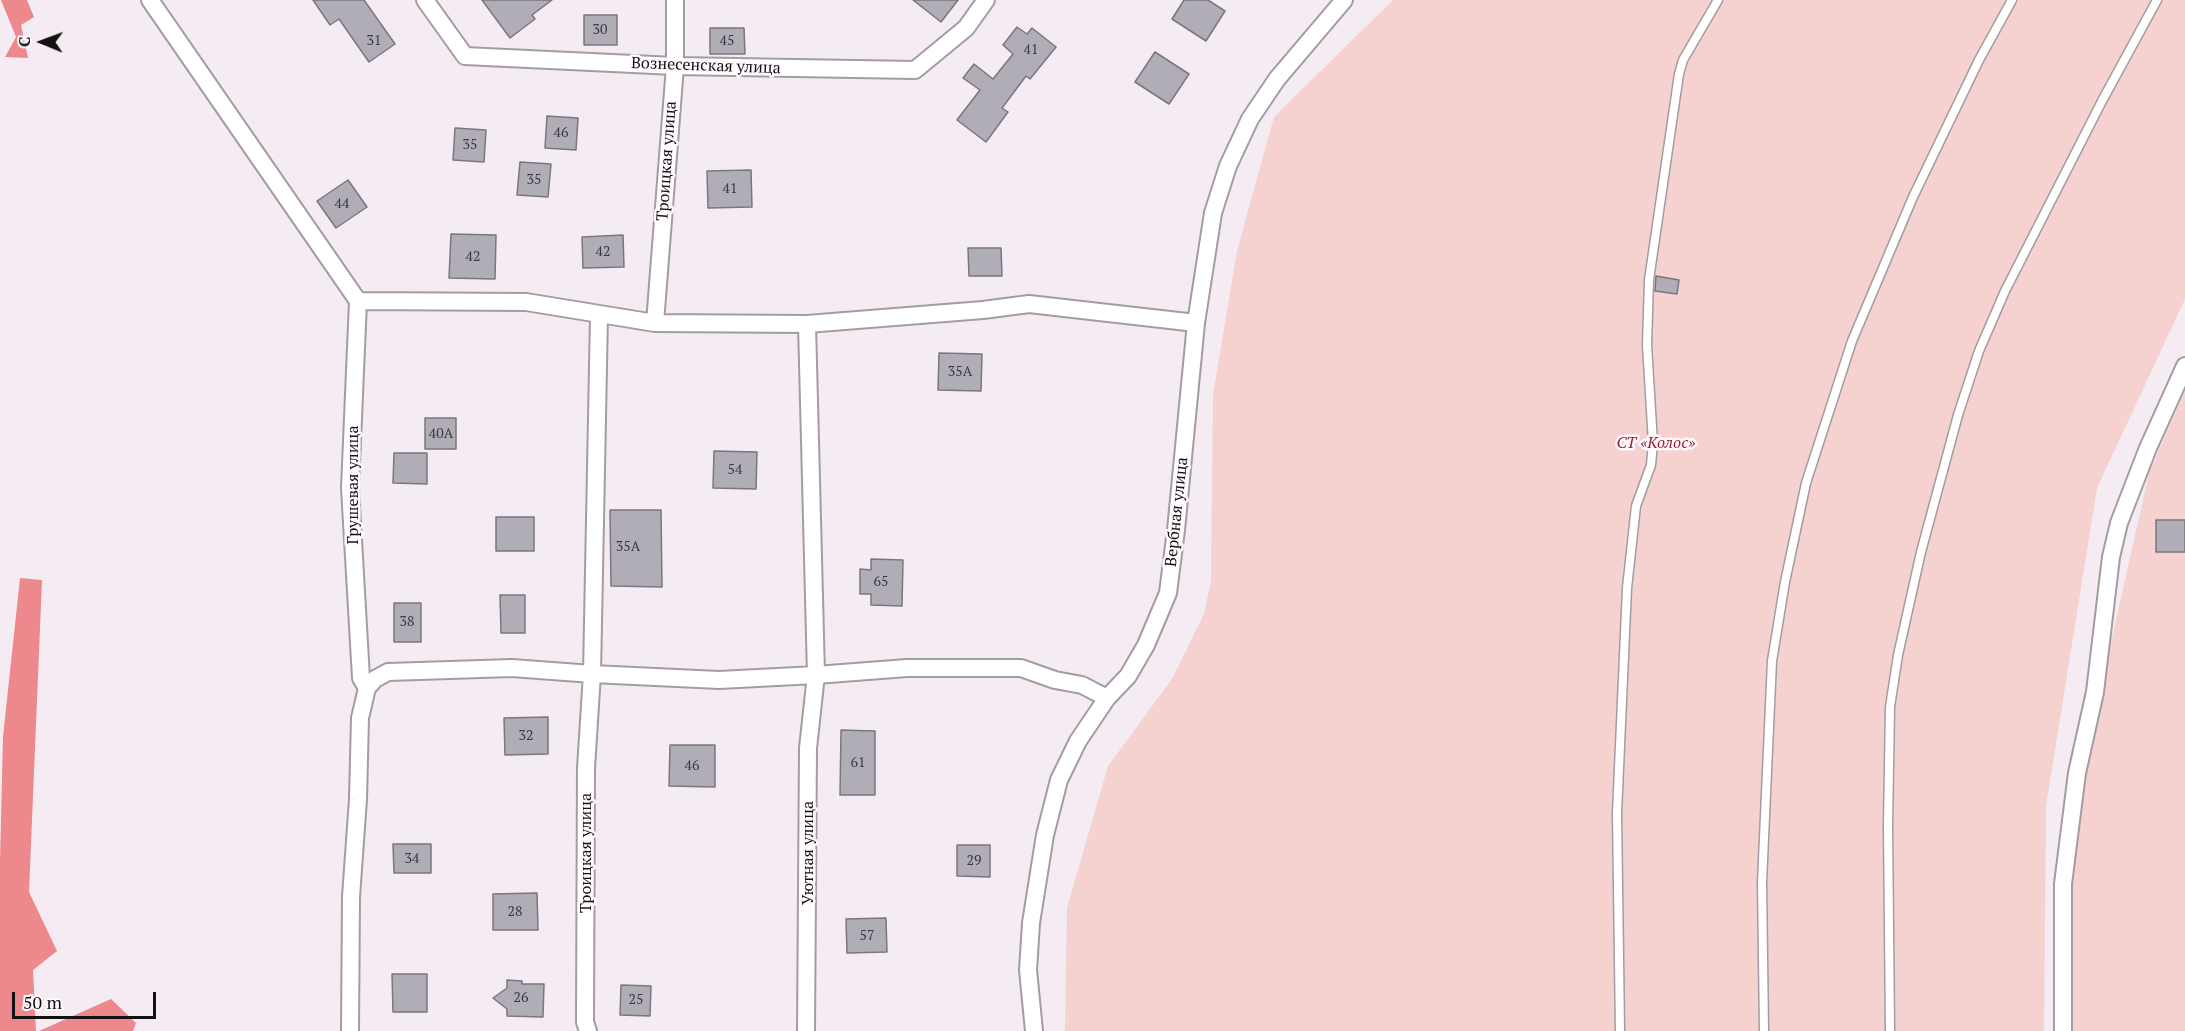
<!DOCTYPE html>
<meta charset="utf-8">
<style>
body{margin:0}
#map{position:relative;width:2185px;height:1031px;overflow:hidden;background:#f4ebf3;font-family:"PT Serif",serif}
canvas{display:block}
.north{position:absolute;left:12px;top:12px;width:60px;height:60px;-webkit-text-stroke:4px #fff9fe;paint-order:stroke;rotate:271deg;font-size:16px;font-weight:700;line-height:24px;text-align:center;color:#141113}
.north::after{content:'';display:block;margin:auto;width:21px;height:27px;background:#141113;clip-path:polygon(50% 0,100% 100%,50% 72%,0 100%)}
.scale{position:absolute;left:12px;top:992px;width:144px;height:27px;box-sizing:border-box;border:3px solid #141113;border-top:0;padding-left:8px;font-size:18px;line-height:21px;white-space:nowrap;color:#141113;-webkit-text-stroke:4px #fff9fe;paint-order:stroke}
</style>
<div id="map">
<canvas width="2185" height="1031"></canvas>
<div class="north">С</div>
<div class="scale">50 m</div>
</div>
<script>
const ctx = document.querySelector('canvas').getContext('2d');
ctx.lineJoin = 'round';
function paint(path, color) {
  ctx.fillStyle = color;
  ctx.fill(path, 'evenodd');
}
function strokePath(path, color, width, dash) {
  ctx.strokeStyle = color;
  ctx.lineWidth = width;
  ctx.lineCap = dash ? 'butt' : 'round';
  ctx.setLineDash(dash || []);
  ctx.stroke(path);
}
function write(font, color, halo, rows, align = 'center') {
  ctx.font = font + ' "PT Serif",serif';
  ctx.lineWidth = 5;
  ctx.setLineDash([]);
  ctx.textBaseline = 'middle';
  ctx.strokeStyle = halo;
  ctx.fillStyle = color;
  for (const [text, x, y, turn = 0] of rows) {
    ctx.save();
    ctx.translate(x, y);
    ctx.rotate((+turn || 0) * Math.PI / 180);
    ctx.textAlign = isNaN(turn) ? turn : align;
    if (halo) ctx.strokeText(text, 0, 0);
    ctx.fillText(text, 0, 0);
    ctx.restore();
  }
}
paint(new Path2D(`
 M1393,0H2185V299L2097,488L2046,806L2044,1031H1065L1067,908L1108,766L1172,679L1204,614L1211,581L1213,395L1237,251L1274,117Z
 M2185,391V1031H2071L2072,848L2109,651L2149,473Z`), '#f5d1d0');
paint(new Path2D(`
 M1,0H27L34,17L21,25L28,58L5,57L16,37Z
 M20,578L42,580L29,892L57,951L33,970L36,1031H0V861L3,737Z
 M111,999L136,1023L133,1031H39Z`), '#ed888c');
const building = new Path2D(`
 M313,0H364L395,44L369,62L339,19L330,25Z
 M482,0H552L532,15L535,19L510,38Z
 M913,0H958L941,22Z
 M1184,0H1208L1225,11L1206,41L1172,19Z
 M584,15H617V45H584Z
 M1017,27L1027,34L1032,28L1056,47L1030,79L1026,76L1002,108L1008,112L986,142L957,120L980,90L963,78L974,64L993,79L1013,54L1003,45Z
 M710,28H744L745,54H710Z
 M1155,52L1189,74L1169,104L1135,82Z
 M547,116L578,118L576,150L545,148Z
 M455,128L486,130L484,162L453,160Z
 M520,162L551,164L548,197L517,195Z
 M751,170L752,207L708,208L707,171Z
 M348,180L367,207L336,228L317,201Z
 M451,234L496,235L495,279L449,278Z
 M623,235L624,267L583,268L582,237Z
 M968,248H1001L1002,276H969Z
 M1656,276L1679,280L1677,294L1655,291Z
 M939,353L982,354L981,391L938,390Z
 M425,418H456V449H425Z
 M714,451L757,452L756,489L713,488Z
 M394,453H427V484L393,483Z
 M610,510H661L662,587L611,586Z
 M496,517H534V551H496Z
 M2156,520H2185V552H2156Z
 M871,559L903,560L902,606L871,605V594H860V569L871,570Z
 M500,595H525V633H501Z
 M394,603H421V642H394Z
 M548,717V754L505,755L504,718Z
 M841,730L875,731V795H840Z
 M670,745H715V787L669,786Z
 M393,844H431V873H394Z
 M957,845H990V877L957,876Z
 M537,893L538,930H493V894Z
 M886,918L887,952L847,953L846,919Z
 M392,974H427V1012H393Z
 M507,980L522,981V984H544L543,1017L507,1016V1009L493,998L507,988Z
 M621,985L651,986L650,1016L620,1015Z`);
paint(building, '#b1adb7');
strokePath(building, '#7a7680', 1.5);
const lane = new Path2D(`
 M1620,1031L1617,813L1627,588L1636,506L1651,465L1653,443L1647,345L1649,280L1679,74L1683,60L1718,0
 M1764,1031L1762,882L1772,661L1785,582L1806,483L1852,341L1913,197L1979,60L2012,0
 M1890,1031L1888,825L1890,707L1898,655L1921,552L1958,415L1979,351L2005,291L2102,101L2157,0`);
const street = new Path2D(`
 M150,0L358,301L350,488L361,678L367,688L360,718L358,799L351,897L350,1031
 M425,0L465,56L675,66L915,70L966,28L986,0
 M358,301L526,302L655,323L807,324L983,310L1029,304L1196,323
 M655,323L675,66V0
 M807,324L816,675L907,668H1021L1055,680L1082,685L1107,698
 M367,688L375,679L388,672L512,668L592,674L719,680L816,675L808,748L806,1031
 M588,1031L585,1022L586,768L592,674L599,315
 M1034,1031L1028,970L1031,923L1045,835L1059,780L1078,741L1107,698L1128,676L1146,645L1168,593L1176,530L1196,323L1213,213L1228,166L1250,119L1277,79L1344,0
 M2063,1031V884L2077,773L2095,692L2111,557L2119,523L2148,448L2185,366`);
strokePath(lane, '#a49ca4', 11);
strokePath(street, '#a49ca4', 20);
strokePath(lane, '#fff', 8);
strokePath(street, '#fff', 16);
write('14px', '#3b383c', null, [
 ["30",600,30],
 ["31",374,41],
 ["45",727,41],
 ["41",1031,50],
 ["46",561,133],
 ["35",470,145],
 ["35",534,180],
 ["41",730,189],
 ["44",342,204],
 ["42",603,252],
 ["42",473,257],
 ["35А",960,372],
 ["40А",441,434],
 ["54",735,470],
 ["35А",628,547],
 ["65",881,582],
 ["38",407,622],
 ["32",526,736],
 ["61",858,763],
 ["46",692,766],
 ["34",412,859],
 ["29",974,861],
 ["28",515,912],
 ["57",867,936],
 ["26",521,998],
 ["25",636,1000]
]);
write('16px', '#141113', '#fff9fe', [
 ["Вознесенская улица",706,66,2],
 ["Троицкая улица",667,161,-86],
 ["Грушевая улица",353,485,-90],
 ["Вербная улица",1177,512,-84],
 ["Троицкая улица",586,853,-90],
 ["Уютная улица",808,853,-90]
]);
write('italic 16px', '#972032', '#fff9fe', [
 ["СТ «Колос»",1656,443]
]);
</script>
